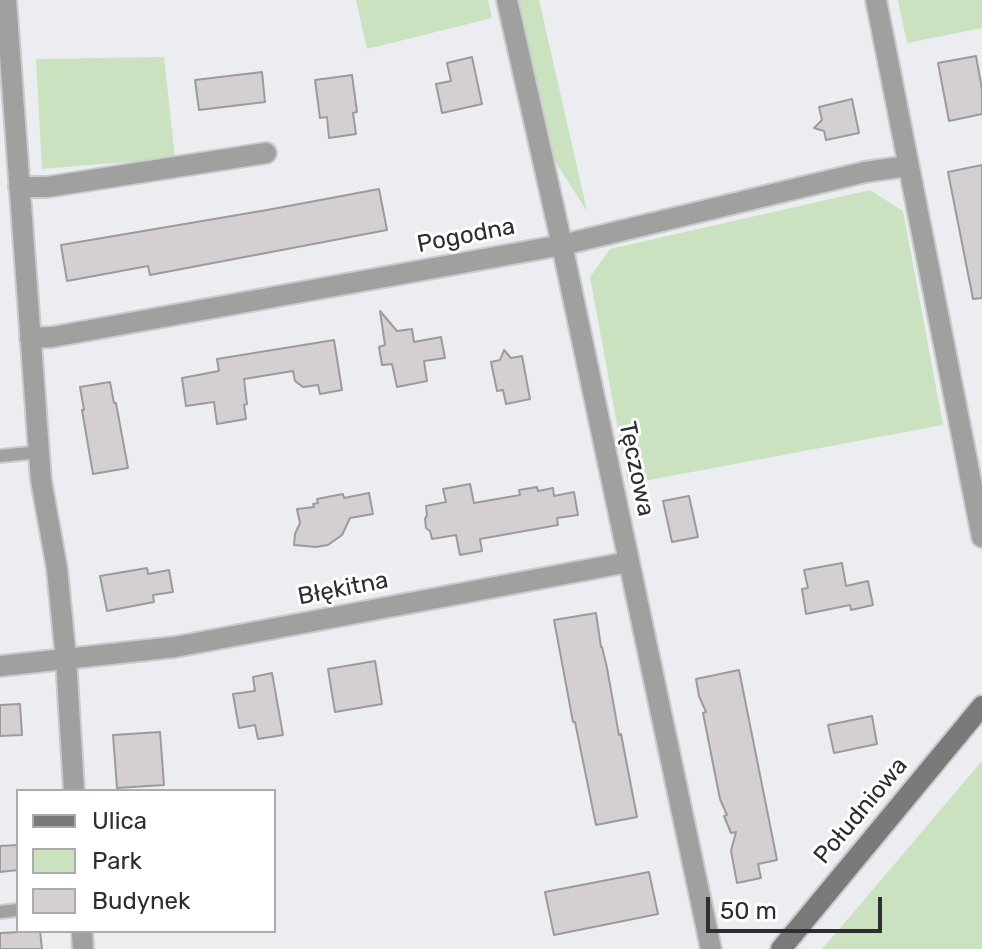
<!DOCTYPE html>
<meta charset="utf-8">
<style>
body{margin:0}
#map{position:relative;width:982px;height:949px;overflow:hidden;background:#ecedf1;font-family:Rubik,sans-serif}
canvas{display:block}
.legend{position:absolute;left:16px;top:789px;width:260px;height:144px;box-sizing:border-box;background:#fff;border:2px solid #ababac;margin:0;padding:10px 14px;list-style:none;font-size:24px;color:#2d2e2f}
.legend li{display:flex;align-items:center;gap:16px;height:40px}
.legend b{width:40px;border:2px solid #ababac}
.scale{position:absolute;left:706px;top:897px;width:176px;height:36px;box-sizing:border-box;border:4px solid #2d2e2f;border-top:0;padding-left:10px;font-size:24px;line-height:28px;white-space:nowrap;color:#2d2e2f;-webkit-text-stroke:6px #fff;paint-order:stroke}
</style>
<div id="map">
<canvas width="982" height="949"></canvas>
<ul class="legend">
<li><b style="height:10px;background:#7a7b79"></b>Ulica</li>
<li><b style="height:22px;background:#cae2c0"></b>Park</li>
<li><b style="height:22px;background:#d4d0d2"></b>Budynek</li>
</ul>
<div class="scale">50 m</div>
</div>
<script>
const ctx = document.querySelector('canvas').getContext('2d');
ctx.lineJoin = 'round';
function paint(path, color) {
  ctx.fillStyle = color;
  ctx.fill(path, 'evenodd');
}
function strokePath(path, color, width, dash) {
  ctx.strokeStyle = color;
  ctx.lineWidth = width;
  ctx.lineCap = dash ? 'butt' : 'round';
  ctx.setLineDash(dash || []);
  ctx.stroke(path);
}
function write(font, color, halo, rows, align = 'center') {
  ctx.font = font + ' Rubik,sans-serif';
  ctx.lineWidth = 6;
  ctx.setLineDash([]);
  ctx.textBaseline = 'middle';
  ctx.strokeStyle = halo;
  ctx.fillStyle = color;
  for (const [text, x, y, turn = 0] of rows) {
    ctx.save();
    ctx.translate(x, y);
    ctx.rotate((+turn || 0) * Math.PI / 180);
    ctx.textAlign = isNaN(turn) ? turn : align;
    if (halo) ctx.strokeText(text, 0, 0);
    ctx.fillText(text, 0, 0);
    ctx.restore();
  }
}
paint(new Path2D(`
 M356,0H488L492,18L367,49Z
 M516,0H539L587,211L554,160Z
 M898,0H982V28L907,43Z
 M164,57L175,158L42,169L36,59Z
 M870,190L903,211L943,425L628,484L590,277L610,249Z
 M982,761V949H822L830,940Z`), '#cae2c0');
const building = new Path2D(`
 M976,56L982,89V114L949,121L938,63Z
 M472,57L482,104L442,113L436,84L451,81L447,63Z
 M262,72L265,102L199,110L195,80Z
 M352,75L357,112L353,113L356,134L329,138L327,117L320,118L315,80Z
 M852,99L859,133L826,140L824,131L814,128L822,120L819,107Z
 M982,165V298L973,299L948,172Z
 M379,189L387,230L150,275L148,266L67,281L61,245L267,210Z
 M380,311L397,331L412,329L414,342L441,337L445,358L424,361L427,381L397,387L392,364L382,365L379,347L385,345Z
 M334,340L342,390L320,394L318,385L303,387L295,381L293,371L244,379L247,404L244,405L246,419L217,424L214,402L186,406L182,378L219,371L217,359Z
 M504,350L511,358L522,356L530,399L506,404L503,390L497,391L491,362L500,360Z
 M110,382L114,403H116L128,468L93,474L82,410H84L80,387Z
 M470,484L474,503L520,495L519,490L537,487L538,491L553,488L554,496L574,492L578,515L557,518L558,525L480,539L482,551L460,555L456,535L432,539L430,531L426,528L425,519L427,515L426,506L446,502L443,489Z
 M369,493L373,514L350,518L342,535L328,545L316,547L294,545L295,534L300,523L297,509L314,507L313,504L318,503L317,499L343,494L344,498Z
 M689,496L698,537L672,542L663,501Z
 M842,563L846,586L868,581L873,605L851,610L850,605L806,614L802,589L808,588L804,570Z
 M147,568L148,574L169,570L173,592L153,595L154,602L107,611L100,576Z
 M596,613L601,647H602L607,668L619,735L621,734L637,817L596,825L575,722H573L554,620Z
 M375,661L382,704L335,712L328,669Z
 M739,670L777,860L758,864L761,878L737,883L731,851L736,832L731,833L724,816L727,815L720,799L703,713L706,712L699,696L696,679Z
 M272,673L283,735L258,739L255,725L239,728L233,694L255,691L253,677Z
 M20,704L22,735L0,736V705Z
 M872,716L877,744L834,753L828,725Z
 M160,732L164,785L117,788L113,735Z
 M18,845V870L0,872V846Z
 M649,872L658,914L554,935L545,892Z
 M40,931L42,949H0V933Z`);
paint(building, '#d4d0d2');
strokePath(building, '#9d9a9c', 2);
const lane = new Path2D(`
 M0,456L39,452
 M0,912L18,910`);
const street = new Path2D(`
 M6,0L41,480L57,569L66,659L74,791
 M507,0L562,245L711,949
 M876,0L982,537
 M19,187H47L266,153
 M30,338L52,337L562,245L865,172L908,166
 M0,666L175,647L629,562
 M82,931L83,949`);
const secondary = new Path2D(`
 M781,949L982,706`);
strokePath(lane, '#cacbce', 16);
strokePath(street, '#cacbce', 24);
strokePath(secondary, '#cacbce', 24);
strokePath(lane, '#a0a09f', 12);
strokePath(street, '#a0a09f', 20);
strokePath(secondary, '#7a7b79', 20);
write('24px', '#2d2e2f', '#fff', [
 ["Pogodna",466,236,-11],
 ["Tęczowa",636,469,78],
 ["Błękitna",343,589,-11],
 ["Południowa",861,811,-50]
]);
</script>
